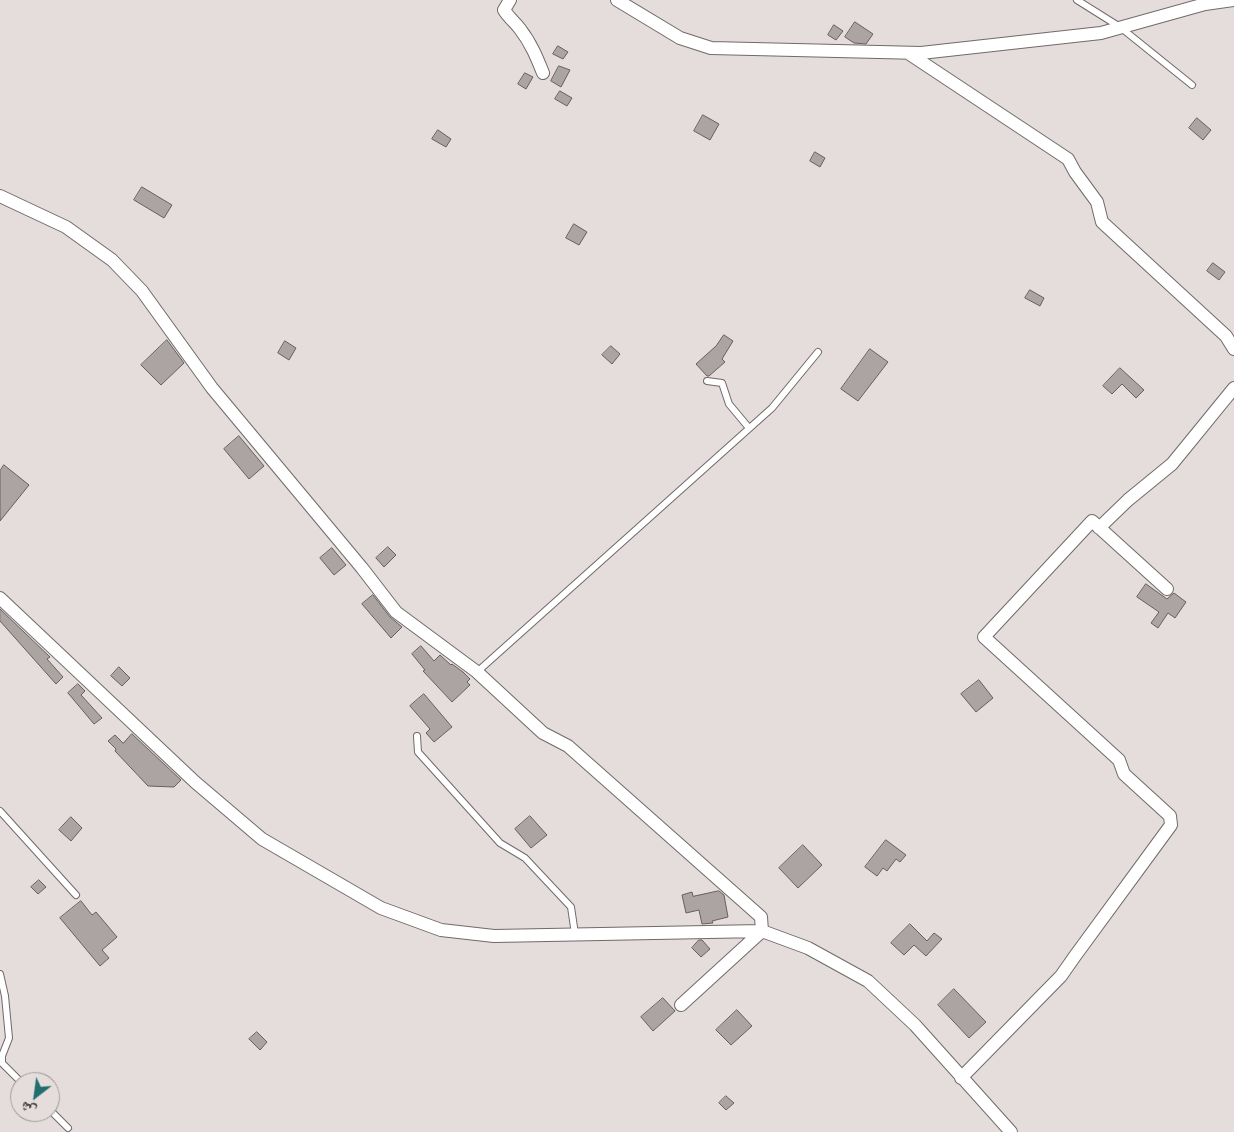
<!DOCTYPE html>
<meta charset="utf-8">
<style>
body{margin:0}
#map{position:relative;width:1234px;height:1132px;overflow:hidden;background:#e4dddc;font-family:Raleway,"Noto Naskh Arabic",sans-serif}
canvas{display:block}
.north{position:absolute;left:10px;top:1072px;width:50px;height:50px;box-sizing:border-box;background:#e4dddc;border:1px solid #9d9897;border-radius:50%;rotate:210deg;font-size:14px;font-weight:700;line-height:20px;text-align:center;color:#333030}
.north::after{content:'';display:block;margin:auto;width:18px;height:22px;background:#226e6e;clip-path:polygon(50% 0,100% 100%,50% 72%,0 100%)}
</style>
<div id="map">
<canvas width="1234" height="1132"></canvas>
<div class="north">ش</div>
</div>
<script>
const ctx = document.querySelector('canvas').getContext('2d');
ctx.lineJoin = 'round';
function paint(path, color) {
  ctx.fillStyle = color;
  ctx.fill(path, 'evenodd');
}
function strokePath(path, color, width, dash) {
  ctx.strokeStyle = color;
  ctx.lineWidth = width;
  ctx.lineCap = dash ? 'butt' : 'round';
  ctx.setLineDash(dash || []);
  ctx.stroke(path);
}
const building = new Path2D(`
 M855,22L873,34L866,44L854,43L845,37Z
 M834,25L843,31L836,40L828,35Z
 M558,46L568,52L563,59L553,54Z
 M559,66L570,70L561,87L551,81Z
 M525,73L533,77L526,89L518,84Z
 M560,91L572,98L567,106L555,99Z
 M703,115L719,124L710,140L694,131Z
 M1197,118L1211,130L1203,140L1189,128Z
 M438,130L451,139L446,147L432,139Z
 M815,152L825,158L820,167L810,161Z
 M142,187L172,205L164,218L134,200Z
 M574,224L587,232L579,245L566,238Z
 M1213,263L1225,272L1219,280L1207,271Z
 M1030,290L1044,298L1040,306L1025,298Z
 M724,335L733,341L722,359L725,362L709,376H707L696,364L716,346Z
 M167,340L184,363L161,385L141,365Z
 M285,341L296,348L289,360L278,353Z
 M611,346L620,354L612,364L602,355Z
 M870,349L888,362L858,401L841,389Z
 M1120,368L1144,390L1136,398L1122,384L1112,394L1103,386Z
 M239,436L264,466L249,479L224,449Z
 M4,465L29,485L0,521V471Z
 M388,547L396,555L384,567L376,558Z
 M332,548L346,565L334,575L320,558Z
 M1146,584L1167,599L1174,593L1186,602L1175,618L1168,613L1158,628L1151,623L1159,612L1137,597Z
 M373,595L390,617L402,627L391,638L362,604Z
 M0,609L50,657L47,659L63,677L56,684L0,621Z
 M421,646L434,661L440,655L451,665L452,664L463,672L470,679L467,682L470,685L452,702L423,671L425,670L412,654Z
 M119,667L130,678L122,686L111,676Z
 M979,680L993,698L976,712L961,694Z
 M78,684L85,691L81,695L102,718L94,724L68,693Z
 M424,694L452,727L434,742L426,733L430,729L410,706Z
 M132,734L181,780L174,787L148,786L115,751L116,749L108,741L115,735L123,743Z
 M530,816L547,835L531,848L515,829Z
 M71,817L82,828L71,841L59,830Z
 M886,840L906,855L900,862L896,859L887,871L883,868L877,876L865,867Z
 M803,845L822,865L798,888L779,868Z
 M39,880L46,887L38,894L31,887Z
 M719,891L724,895L728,917L712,921L713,923L702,924L699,910L686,913L682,895L692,892L693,896Z
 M81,901L92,915L96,912L117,937L102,950L109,958L100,966L60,918Z
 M910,924L927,941L934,933L942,939L926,956L914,945L904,955L891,943Z
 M699,940H702L710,949L701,957L692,948Z
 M954,989L986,1022L969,1038L938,1005Z
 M663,998L675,1011L653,1031L641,1017Z
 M737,1010L752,1026L731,1045L716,1030Z
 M257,1032L267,1042L260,1050L249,1039Z
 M726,1096L734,1103L726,1110L719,1103Z`);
paint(building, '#aba4a3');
strokePath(building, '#655f5e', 1);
const service = new Path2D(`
 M1077,0L1120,27L1192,85
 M707,381L722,383L729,404L749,428
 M477,672L772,408L818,352
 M417,736L418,752L500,843L525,858L571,907L575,934
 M0,811L76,895
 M0,974L5,996L9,1038L2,1056V1063L21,1082
 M50,1110L68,1128`);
const minor = new Path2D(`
 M510,0L504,10C509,18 515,22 520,29C531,43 537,58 543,73
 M617,0L680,38L711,48L921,53L1101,33L1205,4L1234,0
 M908,53L1068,159L1075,172L1097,202L1102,222L1226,336L1234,349
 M0,196L66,227L112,260L142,291L212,388L362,568L396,612L477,672L543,733L568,746L761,917L762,931L681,1005
 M1099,528L1128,500L1172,464L1234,388
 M0,598L195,782L262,839L381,908L441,930L494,936L762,931L808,948L868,981L915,1025L1011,1132
 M961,1078L1061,976L1075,956L1171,825L1170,816L1124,774L1119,760L984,637L1092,521L1167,589`);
strokePath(service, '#706a69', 8);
strokePath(minor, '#706a69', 14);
strokePath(service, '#fff', 6);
strokePath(minor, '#fff', 12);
</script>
